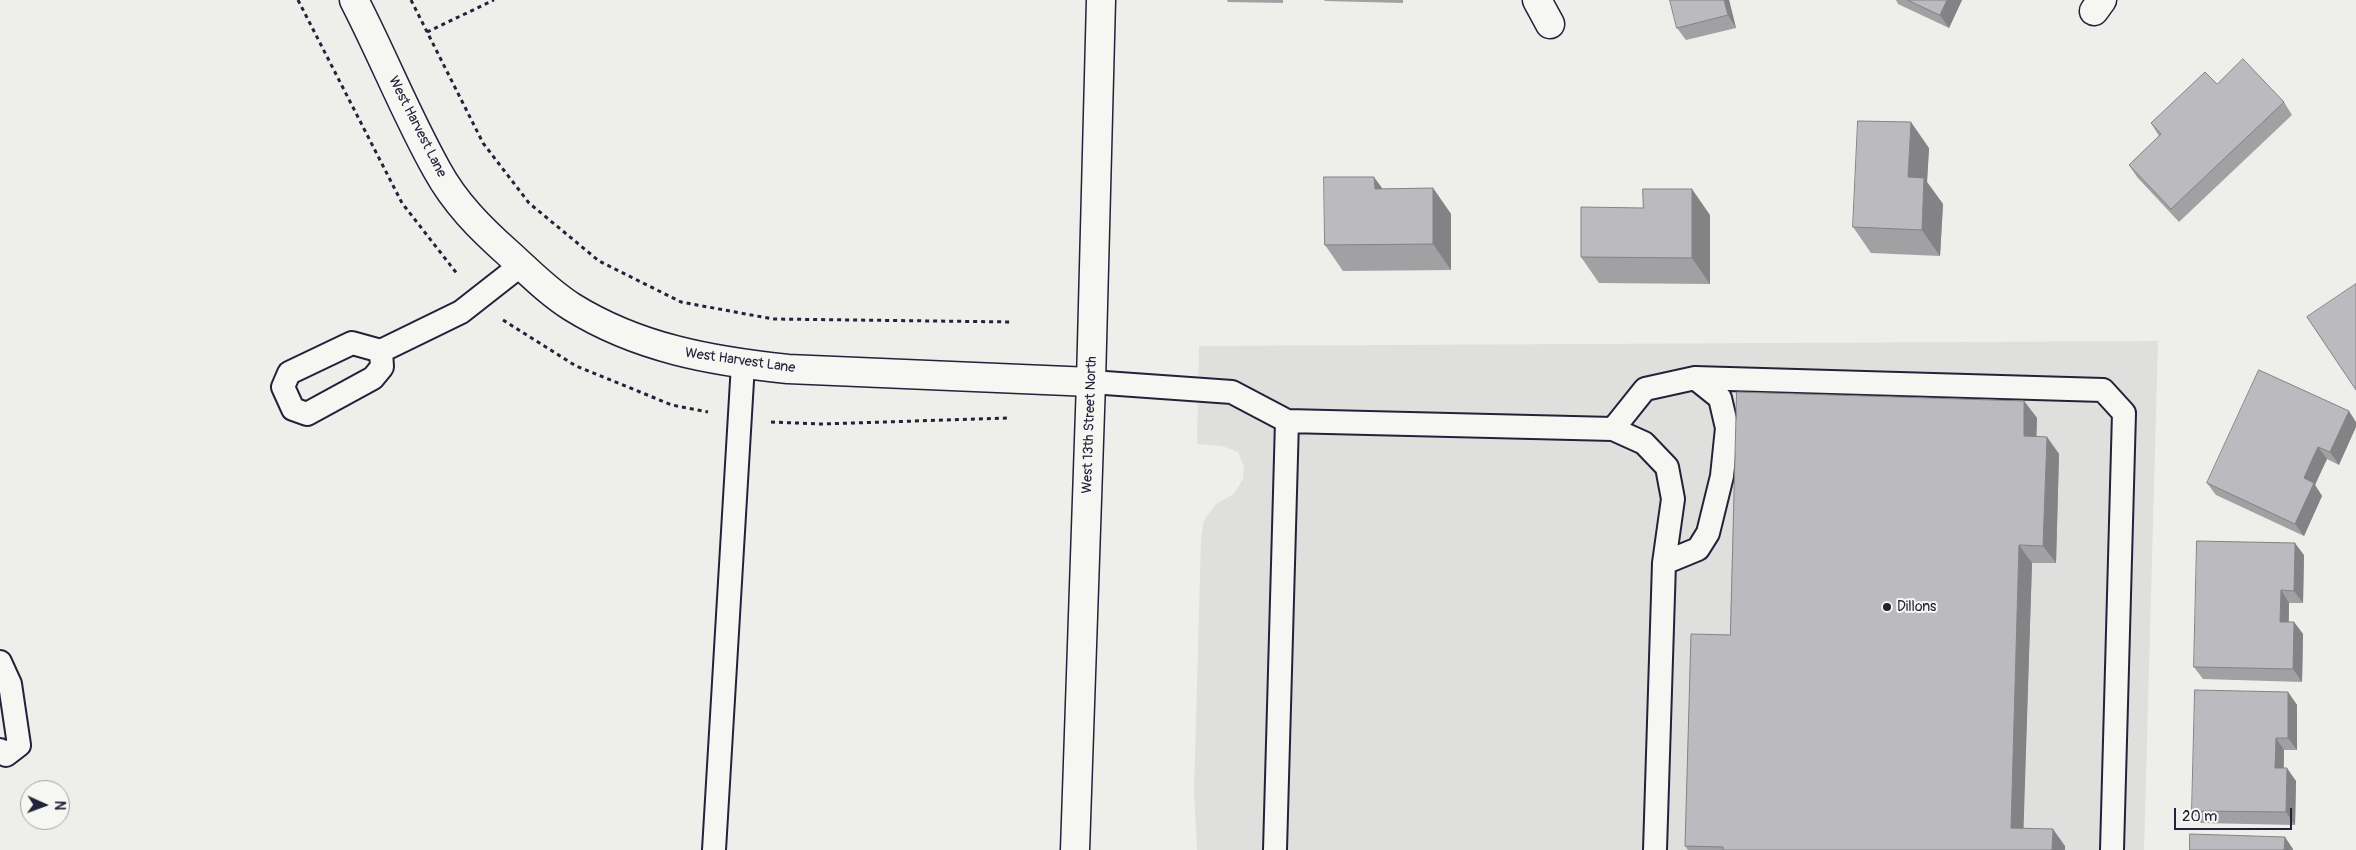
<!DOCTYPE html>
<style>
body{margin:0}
#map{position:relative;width:2356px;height:850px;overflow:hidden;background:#eeeeeb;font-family:Pangolin,sans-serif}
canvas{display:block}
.north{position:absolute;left:20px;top:780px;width:50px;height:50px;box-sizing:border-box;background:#f6f6f2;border:1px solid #a1a1a9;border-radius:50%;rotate:92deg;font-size:14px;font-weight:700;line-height:20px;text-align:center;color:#22223b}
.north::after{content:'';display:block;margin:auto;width:18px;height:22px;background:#22223b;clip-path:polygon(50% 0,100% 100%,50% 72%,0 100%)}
.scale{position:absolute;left:2174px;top:808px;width:118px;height:22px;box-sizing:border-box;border:2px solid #22223b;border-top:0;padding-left:6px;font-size:15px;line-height:18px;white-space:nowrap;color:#22223b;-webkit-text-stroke:4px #f6f6f2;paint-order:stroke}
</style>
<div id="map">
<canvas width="2356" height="850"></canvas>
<div class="north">N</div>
<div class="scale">20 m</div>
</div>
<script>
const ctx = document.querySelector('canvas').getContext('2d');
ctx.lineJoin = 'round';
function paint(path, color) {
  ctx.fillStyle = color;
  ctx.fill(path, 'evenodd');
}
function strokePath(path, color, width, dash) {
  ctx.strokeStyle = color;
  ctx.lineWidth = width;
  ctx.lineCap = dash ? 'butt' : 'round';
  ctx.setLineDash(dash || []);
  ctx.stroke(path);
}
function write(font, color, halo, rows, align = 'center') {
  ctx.font = font + ' Pangolin,sans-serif';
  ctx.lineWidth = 4;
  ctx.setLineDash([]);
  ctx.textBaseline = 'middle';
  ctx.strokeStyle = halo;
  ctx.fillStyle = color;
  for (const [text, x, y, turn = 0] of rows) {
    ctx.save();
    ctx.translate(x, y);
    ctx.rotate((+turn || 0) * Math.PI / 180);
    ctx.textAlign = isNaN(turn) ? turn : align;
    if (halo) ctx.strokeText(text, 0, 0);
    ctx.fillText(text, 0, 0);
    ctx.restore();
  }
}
paint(new Path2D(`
 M2158,341L2144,850H1197L1194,793L1201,539L1204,520L1216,504L1234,494L1243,479L1244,467L1238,452L1222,446L1197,444L1199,346Z`), '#dfdfde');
const lane = new Path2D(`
 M381,351L352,343L289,373L283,387L293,409L307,414L373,378L382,367L381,351L461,312L521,265
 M1091,382L1232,392L1287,421L1613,429L1644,443L1667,467L1673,499L1664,563L1655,850
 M1613,429L1645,389L1695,378L2103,390L2124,413L2112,850
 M1664,563L1698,549L1708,533L1722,476L1727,428L1720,398L1695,378
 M0,662L10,684L19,745L6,755L0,750
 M714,850L743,364
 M1275,850L1287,421`);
const street = new Path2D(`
 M354,0C383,56 406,115 437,170C455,203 480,228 508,253C528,271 548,292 572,307C638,348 711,361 788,369L1091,382
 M1537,0L1550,24
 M2094,11L2102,0`);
const secondary = new Path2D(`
 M1075,850L1091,382L1101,0`);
strokePath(lane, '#22223b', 26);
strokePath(street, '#22223b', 31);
strokePath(secondary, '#22223b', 31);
strokePath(new Path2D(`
 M298,0L402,203L458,275
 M411,0L483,143L529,203L599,261L681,302L773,319L1012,322
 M427,32L494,0
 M503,320L576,366L672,405L708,412
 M771,422L822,424L1008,418`), '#22223b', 3, [4, 4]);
strokePath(lane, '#f6f6f2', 22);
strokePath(street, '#f6f6f2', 28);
strokePath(secondary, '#f6f6f2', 28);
paint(new Path2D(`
 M1227,0H1283V3L1228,2Z
 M1324,0H1403V3L1325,1Z
 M1729,0L1736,28L1686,40L1677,28Z
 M1896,0H1962L1949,28L1898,4Z
 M2217,84L2284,102L2292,115L2179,222L2137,177L2129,165L2159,136L2151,123Z
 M1929,148L1927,182L1943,204L1940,256L1871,253L1853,227Z
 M1433,188L1451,214V270L1343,271L1325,245L1383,189Z
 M1710,215V284L1599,283L1581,257Z
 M2024,401L2037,418L2036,437H2047L2059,454L2056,563H2032L2023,828L2065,846V850H1688L1685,846Z
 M2349,411L2339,465L2327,459L2319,475L2315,485L2322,496L2304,536L2216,495L2207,483Z
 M2304,555L2303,603H2289V622H2294L2303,634L2302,682L2203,679L2194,667Z
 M2288,692L2297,705V750H2284V768L2296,781L2295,825L2201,823L2192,811Z`), '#a1a1a4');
paint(new Path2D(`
 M1724,0H1729L1736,28L1728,15Z
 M1947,0H1962L1949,28L1940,15Z
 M1911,122L1929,148L1927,182L1943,204L1940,256L1922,230L1908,177Z
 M1374,177L1393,203L1375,189Z
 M1433,188L1451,214V270L1433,244Z
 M1692,189L1710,215V284L1692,258Z
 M2024,401L2037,418L2036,454L2024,436Z
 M2349,411L2356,422V427L2339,465L2330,452Z
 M2047,437L2059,454L2056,563L2043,546Z
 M2318,447L2327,459L2315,485L2322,496L2304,536L2295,524L2304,478Z
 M2295,543L2304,555L2303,603L2294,591Z
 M2019,545L2032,563L2023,845L2011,828Z
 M2281,590L2289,603L2288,634L2280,622Z
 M2294,622L2303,634L2302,682L2293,669Z
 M2288,692L2297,705V750L2288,738Z
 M2276,738L2284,750L2283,781L2275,768Z
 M2287,768L2296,781L2295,825L2286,812Z
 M2053,829L2065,846V850H2052Z
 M2285,837L2293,849V850H2284Z`), '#838386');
const building = new Path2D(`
 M1670,0H1724L1728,15L1677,28Z
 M1908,0H1947L1940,15Z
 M2243,59L2284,102L2171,209L2129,165L2161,134L2151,123L2205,72L2217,84Z
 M1858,121L1911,122L1908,177L1924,178L1922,230L1853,227Z
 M1324,177H1374L1375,189L1433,188V244L1325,245Z
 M1643,189H1692V258L1581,257V207L1643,208Z
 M2356,284V390L2307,317Z
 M2259,370L2349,411L2330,452L2318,447L2311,462L2304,478L2314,483L2295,524L2207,483Z
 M1737,392L2024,401V436L2047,437L2043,546L2019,545L2011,828L2053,829L2052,850H1723V847L1685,846L1691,634L1730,635Z
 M2197,541L2295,543L2294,591L2281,590L2280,622H2294L2293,669L2194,667Z
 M2195,690L2288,692V738H2276L2275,768H2287L2286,812L2192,811Z
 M2190,834L2285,837L2284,850H2190Z`);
paint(building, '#bbbbbf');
strokePath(building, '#838386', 1);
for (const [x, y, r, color] of [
 [1887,607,5,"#22223b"]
]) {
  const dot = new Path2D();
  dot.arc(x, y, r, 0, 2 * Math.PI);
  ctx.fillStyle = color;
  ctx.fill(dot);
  strokePath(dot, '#f6f6f2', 2);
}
write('14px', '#22223b', '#f6f6f2', [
 ["West Harvest Lane",417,127,63],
 ["West Harvest Lane",740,361,8],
 ["West 13th Street North",1090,425,-88]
]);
write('14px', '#22223b', '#f6f6f2', [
 ["Dillons",1897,607]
], 'left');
</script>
